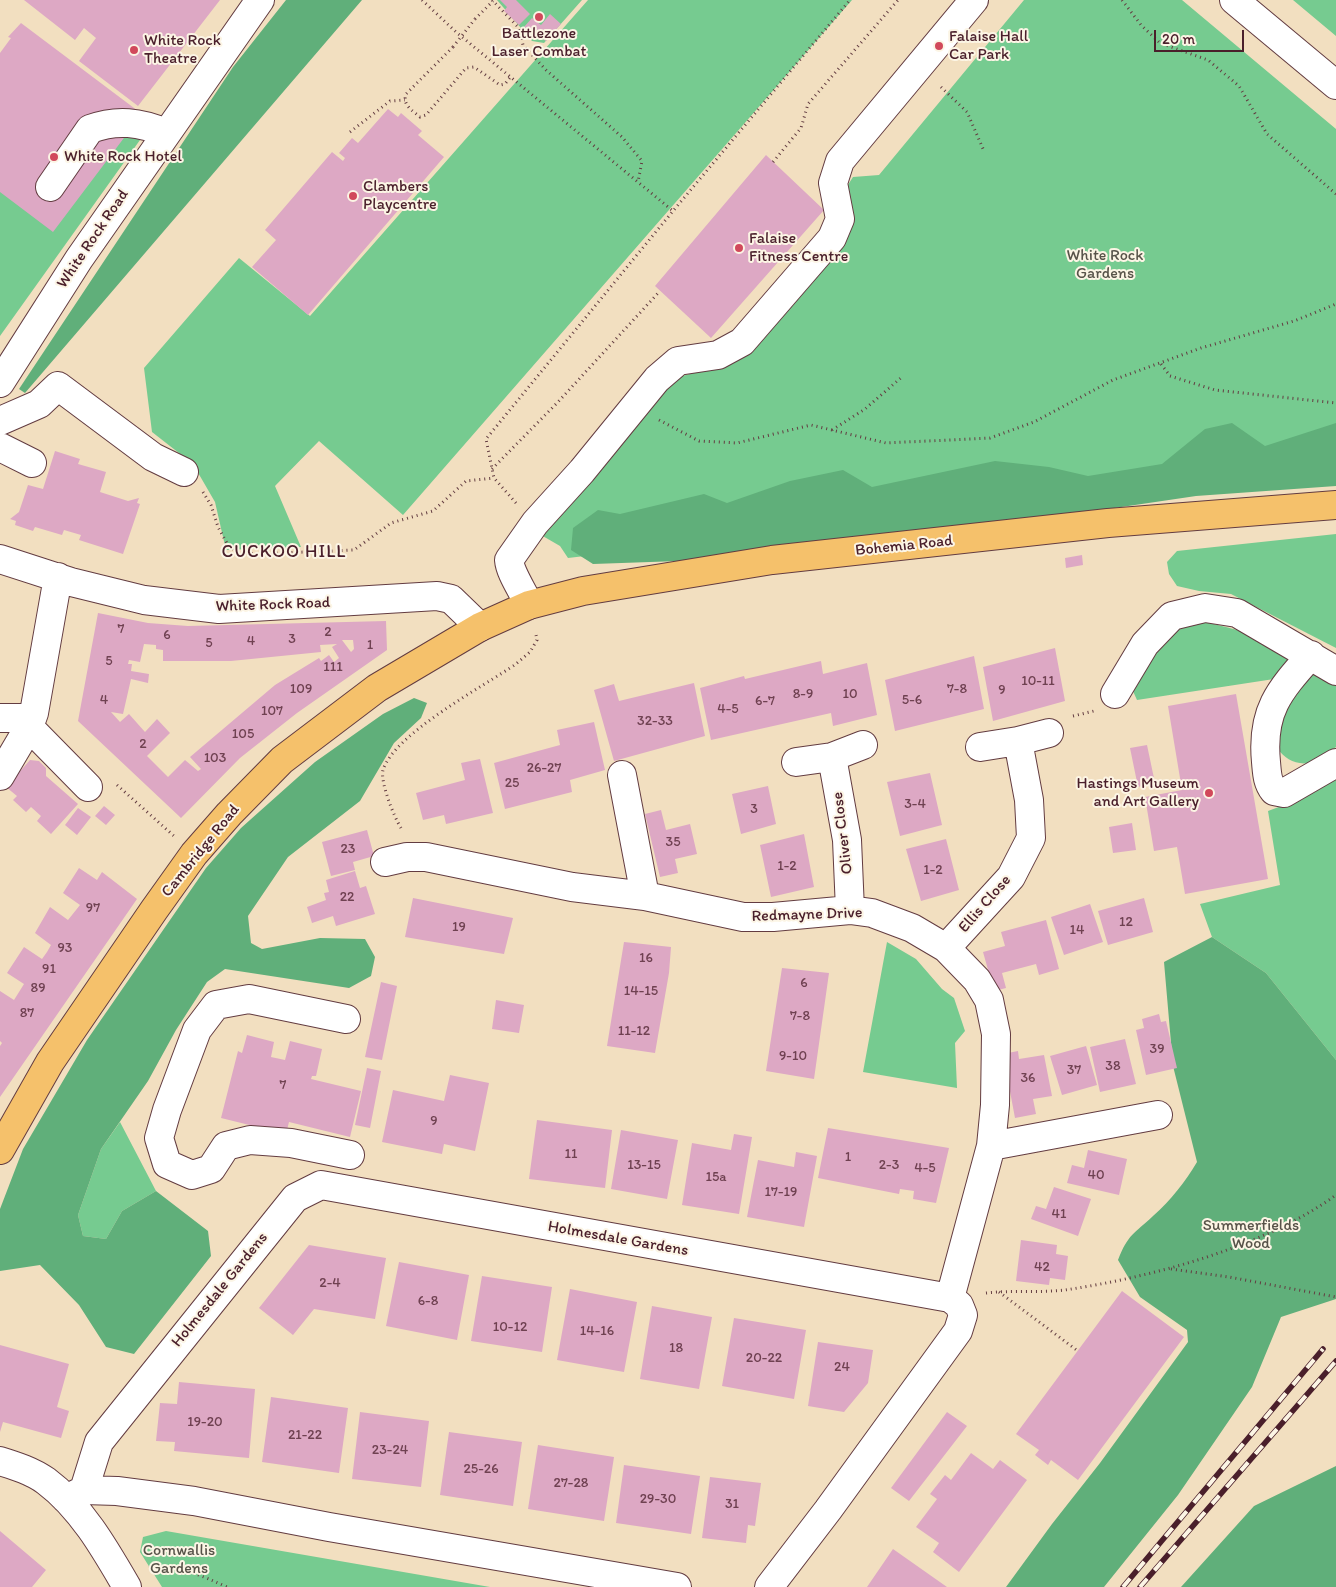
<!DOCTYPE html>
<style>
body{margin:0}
#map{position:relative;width:1336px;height:1587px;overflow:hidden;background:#f2dfc0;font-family:Itim,sans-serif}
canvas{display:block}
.scale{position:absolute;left:1154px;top:30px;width:90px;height:22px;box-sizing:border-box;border:2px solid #4a1f2b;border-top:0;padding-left:6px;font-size:15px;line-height:18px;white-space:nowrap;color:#4a1f2b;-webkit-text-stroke:4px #fcf5e5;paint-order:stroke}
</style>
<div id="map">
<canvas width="1336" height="1587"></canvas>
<div class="scale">20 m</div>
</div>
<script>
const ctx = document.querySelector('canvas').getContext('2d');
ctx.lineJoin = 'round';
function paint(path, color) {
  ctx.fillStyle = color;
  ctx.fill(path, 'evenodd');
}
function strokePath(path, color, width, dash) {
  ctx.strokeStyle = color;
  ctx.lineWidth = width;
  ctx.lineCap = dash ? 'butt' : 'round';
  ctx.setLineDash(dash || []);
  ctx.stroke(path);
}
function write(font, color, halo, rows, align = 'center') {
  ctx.font = font + ' Itim,sans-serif';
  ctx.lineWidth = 4;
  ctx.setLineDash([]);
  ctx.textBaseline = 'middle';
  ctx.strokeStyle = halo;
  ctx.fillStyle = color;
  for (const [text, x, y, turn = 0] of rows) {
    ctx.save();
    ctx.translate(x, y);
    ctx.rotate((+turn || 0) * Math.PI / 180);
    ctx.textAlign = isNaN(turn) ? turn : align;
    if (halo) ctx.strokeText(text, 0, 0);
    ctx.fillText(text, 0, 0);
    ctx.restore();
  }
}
paint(new Path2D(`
 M497,0H582L544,43L532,41Z
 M588,0H852L403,515L319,441L275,486L301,547L226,550L215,502L193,464L152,432L144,368L239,258L310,316Z
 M1024,0H1182L1336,129V476L875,522L568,558L560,546L541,535L672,379L738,360L787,303L842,194L853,177L879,175Z
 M1293,0H1336V36Z
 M145,133L0,336V186L125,136Z
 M1336,534V648L1231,594L1199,591L1177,586L1169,574L1167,562L1177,551Z
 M1205,622C1231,628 1280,639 1291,664L1274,679L1137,700L1132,689L1160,646L1177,626Z
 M1320,672L1336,679V747C1329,752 1321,760 1313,762C1287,770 1264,742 1276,717C1283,702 1296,689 1305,675Z
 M1336,777V1060L1266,973L1212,937L1200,904L1280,885L1268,811L1295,801Z
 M887,942L916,959L942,989L954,998L965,1031L955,1043L957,1088L863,1072Z
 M120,1122L156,1191L122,1211L106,1239L83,1236L78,1215L101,1149Z
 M166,1531L490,1587H162L140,1552L143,1537Z`), '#76cb90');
paint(new Path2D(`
 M286,0H362L25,393L19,389L233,67Z
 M1232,423L1265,446L1336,423V486L1196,496L1067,515L679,561L593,564L571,550L573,528L598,510L620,514L704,494L727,503L790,481L843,470L872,487L995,461L1049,467L1088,476L1162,464L1205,429Z
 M414,698L427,703L421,718L394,743L360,801L288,857L248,916L251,943L262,949L320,938L365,939L375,957L371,976L349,988L225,969L207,982L176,1030L148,1081L101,1149L78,1215L83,1236L106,1239L122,1211L156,1191L208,1231L211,1256L134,1354L106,1347L79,1305L40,1265L0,1271V1209L23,1149L87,1040L206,868L241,828L315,762L383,714Z
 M1212,937L1266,973L1336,1060V1299L1281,1317L1252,1387L1178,1495L1104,1587H1006L1052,1524L1100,1463L1188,1342L1187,1330L1140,1297L1118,1260C1128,1234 1134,1234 1153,1216C1171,1200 1185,1182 1197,1162L1173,1066L1164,962Z
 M1336,1466V1587H1181L1254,1506Z`), '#60af7a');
paint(new Path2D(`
 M24,0H220L138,106L79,61L96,38L84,28L75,40Z
 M500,0H516L530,14L519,25L504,11L507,7Z
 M550,14L561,24L546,41L524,27L532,18L541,25Z
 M21,23L142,114L53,232L0,192V53L11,38L8,37Z
 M388,109L398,117L401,113L422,131L418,135L444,157L308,315L252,267L276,240L265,230L332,152L343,161L345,158L339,153L352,138L358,143Z
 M766,155L824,210L711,338L655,286Z
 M55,451L80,459L78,464L106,472L100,492L128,501L139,498L137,503L140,504L123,554L79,540L81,535L64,530L62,535L35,527L33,531L15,525L16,521L10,519L19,512L28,485L43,489Z
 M1082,555L1083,565L1066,568L1065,558Z
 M98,613L148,623L188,626L386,621L387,650L297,713L240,758L181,818L78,721ZM342,640H353L354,649L351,652ZM144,644L156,645V649L163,650V661H231L321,652L320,645L337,644L332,647L339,658L334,662L329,655L321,661L319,658L275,685L190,757L201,769L198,771L185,760L168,777L147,756L170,733L157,719L145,732L129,714L120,722L111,712L123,714L131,679L148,683L149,674L131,671L132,664H128L129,660L140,662Z
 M1055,648L1065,701L993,721L983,667Z
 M974,656L984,709L895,731L885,680Z
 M821,661L823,674L867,663L877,715L833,726L831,713L711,740L700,688L744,676L745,679Z
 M694,683L705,736L614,761L594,690L614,684L619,701Z
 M1236,694L1268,879L1185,894L1177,847L1154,851L1145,797L1182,790L1168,706Z
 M594,722L605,770L570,780L572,792L505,809L494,763L560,745L557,730Z
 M1147,745L1155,783L1138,787L1130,748Z
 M480,759L493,813L446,824L444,815L423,820L416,793L465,780L461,763Z
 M30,760L39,761L46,768V776L78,804L51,834L37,821L41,816L31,807L26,812L13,800L17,796L6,787Z
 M930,773L942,825L900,836L887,782Z
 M768,786L776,824L741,834L732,794Z
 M104,806L115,815L106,825L95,816Z
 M78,808L91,817L77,835L65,825Z
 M661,810L666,830L690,824L697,854L675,859L678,873L660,877L645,814Z
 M1132,823L1136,850L1113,853L1109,827Z
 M367,830L374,856L353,862L355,870L331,876L322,842Z
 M804,834L814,887L771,897L760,845Z
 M946,839L959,890L921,901L906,849Z
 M79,868L97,880L102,872L137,899L0,1097V1046L2,1043L0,1041V991L14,1000L24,984L7,973L24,947L42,959L47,952L51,945L35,933L50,907L68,920L80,905L63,893Z
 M355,871L360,888L366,886L375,914L336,926L333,916L312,923L307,907L326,900L324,893L329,892L326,880Z
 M413,898L513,918L504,954L405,937Z
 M1144,898L1153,932L1108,945L1098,911Z
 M1090,904L1103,942L1064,955L1051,917Z
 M1046,920L1059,969L1039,975L1036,964L1002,973L1006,988L994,991L983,952L1005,946L1001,932Z
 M624,942L671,947L669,973L655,1053L607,1046Z
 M782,968L829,973L814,1079L766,1071Z
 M381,982L397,986L382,1060L365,1057Z
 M496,1000L524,1005L519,1033L492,1029Z
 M1159,1014L1161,1022L1166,1021L1177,1068L1146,1075L1136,1030L1144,1028L1142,1019Z
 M247,1035L274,1042L271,1057L285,1060L290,1041L322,1049L316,1076H312L311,1079L361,1091L350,1137L289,1122L286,1134L221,1118L238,1051L242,1053Z
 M1125,1039L1136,1084L1100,1092L1090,1047Z
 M1086,1046L1097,1085L1062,1095L1050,1056Z
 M1018,1051L1019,1059L1044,1055L1052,1096L1033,1099L1036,1114L1015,1118L1003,1054Z
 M367,1068L381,1071L370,1128L355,1125Z
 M450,1075L489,1083L475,1151L444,1144L442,1154L382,1142L393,1090L444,1101Z
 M537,1120L612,1130L605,1188L529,1179Z
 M828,1128L949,1148L936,1203L913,1199L914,1191L900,1189L899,1194L818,1178Z
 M621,1130L678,1140L667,1199L611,1189Z
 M734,1134L752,1137L739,1214L682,1205L692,1143L731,1150Z
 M1088,1150L1127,1159L1119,1195L1067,1183L1072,1165L1084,1168Z
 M796,1152L817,1156L804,1227L747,1217L758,1160L794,1167Z
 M1054,1187L1091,1199L1078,1236L1031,1219L1036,1206L1046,1209Z
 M1021,1240L1057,1245L1056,1254L1068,1256L1065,1280L1050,1278L1049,1285L1016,1281Z
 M309,1245L386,1258L375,1319L314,1309L293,1335L259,1308Z
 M399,1262L469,1275L457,1340L386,1326Z
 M482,1276L552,1287L542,1352L471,1341Z
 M570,1289L637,1302L624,1372L557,1360Z
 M1122,1291L1184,1337L1078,1480L1051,1460L1048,1465L1035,1455L1039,1450L1016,1434Z
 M652,1306L712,1317L699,1389L640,1379Z
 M734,1318L806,1330L794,1399L722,1386Z
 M818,1342L873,1350L868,1383L844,1412L808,1406Z
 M0,1345L69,1364L57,1407L69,1411L61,1438L3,1422L0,1432Z
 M179,1382L255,1389L249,1458L174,1451L175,1442L156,1441L160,1403L177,1404Z
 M271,1397L348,1408L339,1473L262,1462Z
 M360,1412L429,1421L421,1487L352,1479Z
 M947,1412L967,1426L909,1501L891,1488Z
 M449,1432L522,1442L513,1506L440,1495Z
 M538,1445L614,1457L604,1521L528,1509Z
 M971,1453L993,1469L1000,1460L1027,1480L959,1572L933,1552L939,1543L916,1527L937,1499L930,1494L945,1475L951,1480Z
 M624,1465L700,1476L691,1534L616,1523Z
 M710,1477L761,1483L755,1526L748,1525L746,1543L702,1538Z
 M0,1531L46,1570L32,1587H0Z
 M893,1549L947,1587H867Z`), '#dda8c4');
const minor = new Path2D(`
 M1234,0L1336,85
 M50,187L90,129C117,119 140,122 166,133
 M0,383L79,259L260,0
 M0,421L39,404L58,386L153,457L184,472
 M0,447L32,463
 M0,559L71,582L144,600L219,609L437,596L451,599L480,627
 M529,605C523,591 510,573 509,560L535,523L582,471L657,379L678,361L718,355L742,342L832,238L840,219L833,183L840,161L974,0
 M1311,655C1279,691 1261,711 1266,762C1267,773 1267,782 1274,791L1284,793L1336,763
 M1115,694L1145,644L1172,616L1205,608L1237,613L1336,671
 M0,718H32
 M29,727L88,787
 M980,747L1018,741L1049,733
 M832,757L847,840L850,910
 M796,762L832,757L863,745
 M622,775L645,896
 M0,776L29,727L34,713L58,577
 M385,862L407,857H426L572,887L645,896L743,917H773L850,910L872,913L912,928L946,948L977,980L989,1000L996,1034L995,1105L991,1146L950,1298
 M946,948L1011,877L1031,838L1029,800L1018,741
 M346,1019L249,999L216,1005L197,1030L167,1110L159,1138L167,1164L192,1175L211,1169L226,1146L250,1140L291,1143L350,1155
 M991,1146L1158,1115
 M0,1461C16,1466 32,1471 46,1481C81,1507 105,1549 127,1587
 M84,1490L99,1442L295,1198L321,1185L950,1298L959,1305L963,1315L958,1331L828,1510L769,1587
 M66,1499L84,1490L117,1491L194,1501L329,1527L677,1587`);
const highway = new Path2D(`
 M0,1150L50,1062L154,910L194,854L229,814L282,760L377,688L480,627L529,605L583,591L772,560L1108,523L1336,505`);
strokePath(minor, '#633c41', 30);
strokePath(highway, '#633c41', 30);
strokePath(new Path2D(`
 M422,0L456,32L673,211
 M492,0L519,28L523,45L546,70L622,137L642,161L638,182
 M1122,0L1141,25L1160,43L1208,60L1239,86L1267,134L1336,194
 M475,19L493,1
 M453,47L406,94C402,105 413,111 420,117L426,115L466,68L474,67L500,85L505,84L511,76
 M941,87L967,112L984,151
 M350,132L390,101L405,100
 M773,162L801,128L808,104L898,0
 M1161,364L1170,376L1215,390L1336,403
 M659,420L699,441L737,443L811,425L886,443L990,438L1034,422L1113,380L1201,348L1294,321L1336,304
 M832,430L865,409L903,376
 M492,469L558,402L660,291
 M203,492L211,505L218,527L229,547L239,552L256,554L354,550L391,523L433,511L466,481L494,478
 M516,503L494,478L486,439L673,211L850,0
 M1073,716L1094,711
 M117,785L174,836
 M401,828C394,817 380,782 383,770C394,734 484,686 516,664L530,652L537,640L536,635
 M1171,1269L1229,1277L1336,1297
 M999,1292L1078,1351
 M986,1293C1012,1290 1039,1293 1065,1290C1153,1277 1264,1247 1336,1195
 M149,1568C179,1565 200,1575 227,1587`), '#633c41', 3, [1, 4]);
strokePath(minor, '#fff', 28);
strokePath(highway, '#f5c16b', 28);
const rail = new Path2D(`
 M1123,1587L1323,1349
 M1140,1587L1336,1361`);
strokePath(rail, '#4a1f2b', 5.5);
strokePath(rail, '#fcf5e5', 4, [11]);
strokePath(new Path2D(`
 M453,47L475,19`), '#633c41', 3, [1, 4]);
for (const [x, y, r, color] of [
 [539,17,5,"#d1495b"],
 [939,46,5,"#d1495b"],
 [134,50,5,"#d1495b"],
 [54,157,5,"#d1495b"],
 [353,196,5,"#d1495b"],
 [739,248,5,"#d1495b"],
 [1209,793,5,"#d1495b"]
]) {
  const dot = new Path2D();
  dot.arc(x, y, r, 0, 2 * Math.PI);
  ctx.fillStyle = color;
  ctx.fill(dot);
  strokePath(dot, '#fcf5e5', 2);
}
write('14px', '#6f4151', null, [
 ["7",121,629],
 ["2",328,632],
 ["6",167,635],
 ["3",292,639],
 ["4",251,641],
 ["5",209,643],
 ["1",370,645],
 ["5",109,661],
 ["111",333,667],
 ["10-11",1038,681],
 ["109",301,689],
 ["7-8",957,689],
 ["9",1002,690],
 ["8-9",803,694],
 ["10",850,694],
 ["4",104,700],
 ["5-6",912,700],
 ["6-7",765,701],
 ["4-5",728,709],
 ["107",272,711],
 ["32-33",655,721],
 ["105",243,734],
 ["2",143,744],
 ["103",215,758],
 ["26-27",544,768],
 ["25",512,783],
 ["3-4",915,804],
 ["3",754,809],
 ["35",673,842],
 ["23",348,849],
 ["1-2",787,866],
 ["1-2",933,870],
 ["22",347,897],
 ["97",93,908],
 ["12",1126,922],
 ["19",459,927],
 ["14",1077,930],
 ["93",65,948],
 ["16",646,958],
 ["91",49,969],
 ["6",804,983],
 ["89",38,988],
 ["14-15",641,991],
 ["87",27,1013],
 ["7-8",800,1016],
 ["11-12",634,1031],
 ["39",1157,1049],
 ["9-10",793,1056],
 ["38",1113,1066],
 ["37",1074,1070],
 ["36",1028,1078],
 ["7",283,1085],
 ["9",434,1121],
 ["11",571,1154],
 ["1",848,1157],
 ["13-15",644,1165],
 ["2-3",889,1165],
 ["4-5",925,1168],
 ["40",1096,1175],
 ["15a",716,1177],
 ["17-19",781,1192],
 ["41",1059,1214],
 ["42",1042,1267],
 ["2-4",330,1283],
 ["6-8",428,1301],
 ["10-12",510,1327],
 ["14-16",597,1331],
 ["18",676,1348],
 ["20-22",764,1358],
 ["24",842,1367],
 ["19-20",205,1422],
 ["21-22",305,1435],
 ["23-24",390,1450],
 ["25-26",481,1469],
 ["27-28",571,1483],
 ["29-30",658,1499],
 ["31",732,1504]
]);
write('16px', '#4a1f2b', '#fcf5e5', [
 ["Battlezone",539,34,"center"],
 ["Laser Combat",539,52,"center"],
 ["Falaise Hall",949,37],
 ["Car Park",949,55],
 ["White Rock",144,41],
 ["Theatre",144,59],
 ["White Rock Hotel",64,157],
 ["Clambers",363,187],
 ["Playcentre",363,205],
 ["Falaise",749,239],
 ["Fitness Centre",749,257],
 ["Hastings Museum",1199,784,"right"],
 ["and Art Gallery",1199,802,"right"]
], 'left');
write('16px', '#4a1f2b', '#fcf5e5', [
 ["White Rock Road",93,239,-56],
 ["Bohemia Road",904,546,-6],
 ["White Rock Road",273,605,-2],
 ["Oliver Close",843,833,-97],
 ["Cambridge Road",201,851,-51],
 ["Ellis Close",985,904,-49],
 ["Redmayne Drive",807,915,-2],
 ["Holmesdale Gardens",618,1239,10],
 ["Holmesdale Gardens",220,1290,-51]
]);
write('16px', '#575349', '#fcf5e5', [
 ["White Rock",1105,256],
 ["Gardens",1105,274],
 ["Summerfields",1251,1226],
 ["Wood",1251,1244],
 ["Cornwallis",179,1551],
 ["Gardens",179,1569]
]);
ctx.letterSpacing = '1px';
write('18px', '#4a1f2b', '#fcf5e5', [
 ["CUCKOO HILL",284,552]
]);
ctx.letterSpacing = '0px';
</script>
